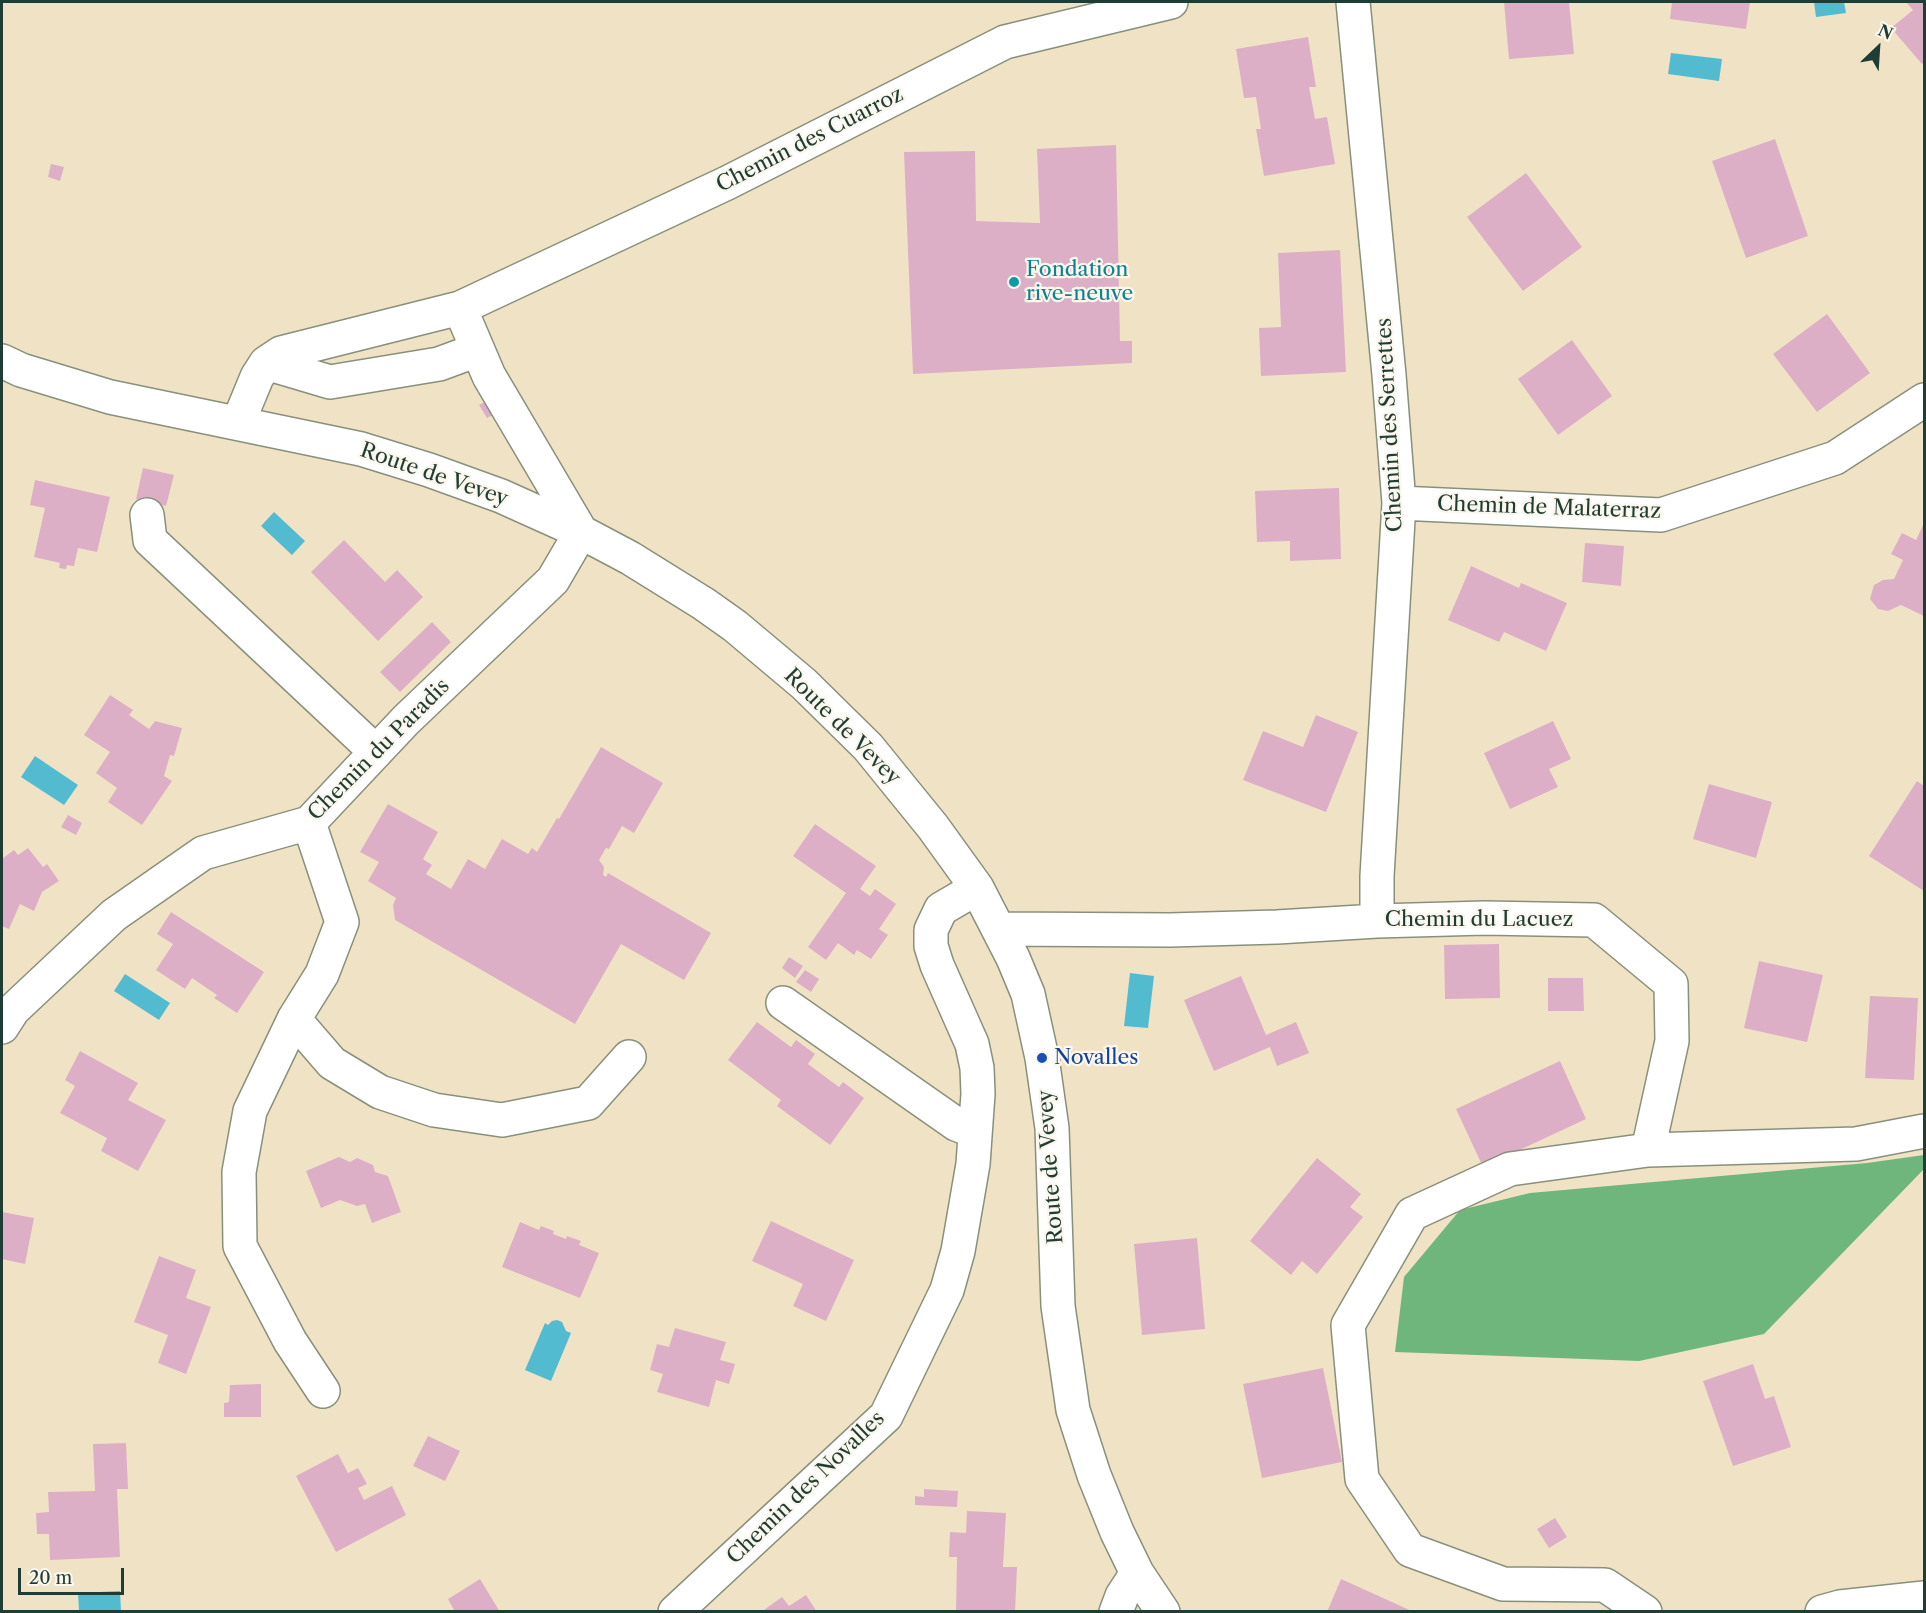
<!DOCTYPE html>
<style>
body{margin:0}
#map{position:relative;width:1926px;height:1613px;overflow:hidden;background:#f0e3c5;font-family:"Libre Caslon Text",serif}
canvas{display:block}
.frame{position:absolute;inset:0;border:3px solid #1f3d34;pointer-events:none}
.north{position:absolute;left:1848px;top:18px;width:60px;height:60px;-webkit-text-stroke:4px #fbf7ec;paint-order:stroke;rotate:25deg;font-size:16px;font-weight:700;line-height:24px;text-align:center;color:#1f3d34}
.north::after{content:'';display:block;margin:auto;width:21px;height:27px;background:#1f3d34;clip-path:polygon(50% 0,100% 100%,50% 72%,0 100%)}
.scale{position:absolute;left:18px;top:1568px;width:106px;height:27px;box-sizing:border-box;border:3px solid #1f3d34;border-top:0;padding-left:8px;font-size:18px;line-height:21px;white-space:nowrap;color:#1f3d34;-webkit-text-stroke:4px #fbf7ec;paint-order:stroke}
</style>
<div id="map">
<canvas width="1926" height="1613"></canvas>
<div class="frame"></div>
<div class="north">N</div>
<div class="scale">20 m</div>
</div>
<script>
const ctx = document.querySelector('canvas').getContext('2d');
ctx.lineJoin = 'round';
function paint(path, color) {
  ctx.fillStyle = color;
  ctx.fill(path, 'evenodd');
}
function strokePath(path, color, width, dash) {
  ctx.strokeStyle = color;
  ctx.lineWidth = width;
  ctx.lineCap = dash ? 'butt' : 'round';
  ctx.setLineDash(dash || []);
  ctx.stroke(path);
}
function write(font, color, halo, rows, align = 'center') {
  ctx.font = font + ' "Libre Caslon Text",serif';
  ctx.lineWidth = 4.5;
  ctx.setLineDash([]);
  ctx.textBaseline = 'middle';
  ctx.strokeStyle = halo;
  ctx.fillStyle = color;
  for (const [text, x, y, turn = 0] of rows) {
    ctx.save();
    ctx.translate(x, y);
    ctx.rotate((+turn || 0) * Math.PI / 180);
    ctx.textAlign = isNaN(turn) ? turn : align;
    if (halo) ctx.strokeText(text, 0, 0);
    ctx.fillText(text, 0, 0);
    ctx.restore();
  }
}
paint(new Path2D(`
 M1924,1155V1169L1764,1334L1639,1361L1395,1352L1404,1277L1460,1210L1530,1193L1867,1163Z`), '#6eb67b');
paint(new Path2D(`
 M1814,2H1844L1846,13L1816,17Z
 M1671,53L1722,59L1719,81L1668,74Z
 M274,512L305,541L292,555L261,526Z
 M35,756L78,785L64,805L21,777Z
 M1130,973L1154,976L1148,1028L1124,1026Z
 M125,974L170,1003L159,1020L114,991Z
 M557,1320L562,1322L566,1331L571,1333L551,1381L525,1370L545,1323L548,1325L552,1321Z
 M120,1591L121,1611H79L78,1593Z`), '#53bbd0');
paint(new Path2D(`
 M1504,2H1569L1574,54L1509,59Z
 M1672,2H1750L1746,29L1670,19Z
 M1906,2H1924V62L1922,64L1891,28L1913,10Z
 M1308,37L1316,87H1309L1315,119L1327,117L1335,164L1264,176L1256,129H1261L1256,97L1244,98L1236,49Z
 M1775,139L1808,236L1746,258L1712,161Z
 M1116,145L1120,341H1132V363L913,374L904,152L975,151L976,221L1040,223L1037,149Z
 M51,164L64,167L60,181L48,177Z
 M1526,173L1582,247L1523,291L1467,217Z
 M1340,250L1346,372L1261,376L1259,328L1281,327L1278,253Z
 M1827,314L1870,373L1817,412L1773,354Z
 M1572,340L1612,396L1558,435L1518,379Z
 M485,402L493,415L487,418L479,405Z
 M143,468L174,475L166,506L136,499Z
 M35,480L110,497L97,552L78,548L74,566L67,565L66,569L59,568L60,563L34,557L45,508L30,505Z
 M1339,488L1341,559L1290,561V541L1257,542L1255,491Z
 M1924,523V616L1901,605L1888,611L1878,609L1870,599L1874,585L1883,580L1894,579L1903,560L1891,554L1902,533L1916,540Z
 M344,540L385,582L397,570L423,597L378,641L311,572Z
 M1585,543L1624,546L1621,586L1582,582Z
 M1471,566L1519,588L1521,583L1567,603L1546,651L1504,632L1499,642L1448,620Z
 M432,622L451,642L400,692L380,672Z
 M110,695L133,710L129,715L149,729L155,721L182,728L174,756L170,755L164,776L172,781L142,825L108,802L117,788L96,773L110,752L84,735Z
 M1316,715L1358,732L1326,812L1243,780L1263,731L1303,747Z
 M1553,721L1571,759L1549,769L1558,787L1510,809L1484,753Z
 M601,747L663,783L634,833L622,826L609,849L606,848L599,860L604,867L603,875L606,877L608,873L711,933L684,980L621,944L575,1024L395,920L393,905L396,898L368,881L379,862L360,852L388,804L438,832L423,859L432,865L426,874L451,889L468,859L485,869L502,839L528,854L532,848L537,852L557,818L559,819Z
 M1917,781L1924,786V891L1869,856Z
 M1709,784L1772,802L1756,858L1693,839Z
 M68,815L82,823L76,835L61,827Z
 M815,824L876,866L860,889L870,896L875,889L896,904L879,929L888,935L871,959L857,950L854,955L838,943L826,960L808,947L846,893L793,856Z
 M28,848L43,867L47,864L59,881L42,892L34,911L20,904L9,929L2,926V859L14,850L18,855Z
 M171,912L264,972L237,1013L214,998L217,995L192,978L185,989L156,970L173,944L157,934Z
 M1499,944L1500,998L1445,999L1444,945Z
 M789,957L803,966L795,978L782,968Z
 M1759,961L1823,975L1807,1042L1744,1028Z
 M805,970L819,979L811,992L796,982Z
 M1241,976L1266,1035L1296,1022L1309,1053L1277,1066L1270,1047L1214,1071L1184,1000Z
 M1548,978H1583L1584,1011H1548Z
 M1870,996L1918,998L1914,1080L1865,1078Z
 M757,1022L791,1047L796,1040L815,1054L808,1064L839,1087L843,1082L864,1098L830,1145L777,1106L781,1100L728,1060Z
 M80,1051L138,1083L128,1100L166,1120L138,1171L101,1151L107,1138L60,1113L75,1086L65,1080Z
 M1560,1061L1586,1119L1483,1167L1456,1109Z
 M339,1157L350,1162L357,1158L373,1165L375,1172L388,1176L401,1212L372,1223L365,1204L357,1206L340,1200L321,1208L306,1171Z
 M1317,1158L1361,1194L1350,1207L1363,1217L1317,1274L1302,1261L1291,1275L1250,1241Z
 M2,1212L34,1218L25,1264L2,1259Z
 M771,1221L854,1260L826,1321L793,1306L803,1284L752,1261Z
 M520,1222L539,1230L541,1226L554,1231L553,1234L566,1239L567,1236L581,1241L579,1245L599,1253L580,1298L502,1267Z
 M1197,1238L1205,1329L1142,1335L1134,1244Z
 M159,1256L196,1270L186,1298L211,1307L186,1374L158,1363L168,1335L134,1322Z
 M675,1328L726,1342L720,1360L735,1364L729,1384L716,1380L709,1407L657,1392L663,1374L650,1370L657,1344L669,1347Z
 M1753,1364L1765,1399L1774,1396L1791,1447L1733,1466L1703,1381Z
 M1323,1368L1342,1462L1262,1478L1243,1384Z
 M261,1384V1417H224V1403L229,1402L230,1385Z
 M428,1436L460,1451L445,1481L413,1466Z
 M126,1443L128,1489H117L120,1557L50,1560L49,1534H37L36,1513L49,1512L48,1492L95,1491L93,1444Z
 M338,1454L348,1473L358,1468L367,1484L358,1488L364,1500L392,1486L406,1515L336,1552L296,1476Z
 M924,1489L958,1491L957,1507L915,1505V1496L924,1497Z
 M967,1511L1006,1513L1003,1567H1017L1015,1612H956L957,1557H949L950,1532L966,1533Z
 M1555,1518L1567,1537L1549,1548L1537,1529Z
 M480,1579L500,1612H455L448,1599Z
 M1341,1579L1414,1612H1327Z
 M806,1595L817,1612H761L782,1597L789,1606Z`), '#ddafc7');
const minor = new Path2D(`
 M1353,2L1389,375L1399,503L1377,876V921
 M460,308L489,376L581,532
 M2,361L21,370L110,397L361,449L429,470L501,496L581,532L630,558L704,604L735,626L804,684L868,747L933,827L977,888L1013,958L1028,994L1042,1058L1052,1128L1058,1306L1073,1410L1094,1475L1117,1532L1137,1573L1163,1612
 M266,363L330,382L439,364L477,350
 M238,423L257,377L266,363L281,353L460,308L727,183L1005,42L1171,2
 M1399,503L1661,515L1835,458L1924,400
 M147,515L150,540L376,752
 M309,823L342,922L322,974L294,1019L250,1111L239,1172L240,1246L290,1341L323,1391
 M998,929L1170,930L1277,927L1377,921L1485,918L1594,920L1671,984L1672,1041L1648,1150L1856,1144L1924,1131
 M783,1003L956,1124L974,1131
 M294,1019L332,1063L380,1092L434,1110L502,1120L588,1103L629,1057
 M2,1027L13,1010L114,915L203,853L309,823L406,720L553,580L581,532
 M675,1612L886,1416L947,1290L958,1251L973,1164L978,1094L977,1068L972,1044L937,965L931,946V930L941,909L977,888
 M1116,1612L1122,1596L1137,1573
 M1645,1612L1605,1585L1503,1584L1410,1550L1362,1479L1348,1325L1412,1214L1510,1169L1648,1150
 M1822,1612L1840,1607L1924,1598`);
strokePath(minor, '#88907c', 36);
strokePath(minor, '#fff', 33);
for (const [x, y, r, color] of [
 [1014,282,6,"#0f9aa8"],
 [1042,1058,6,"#1a4fb4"]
]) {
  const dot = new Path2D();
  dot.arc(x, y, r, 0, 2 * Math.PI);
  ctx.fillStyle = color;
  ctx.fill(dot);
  strokePath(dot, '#fbf7ec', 2);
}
write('21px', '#1f3d34', '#fbf7ec', [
 ["Chemin des Cuarroz",810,140,-27],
 ["Chemin des Serrettes",1390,425,-93],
 ["Route de Vevey",434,475,19],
 ["Chemin de Malaterraz",1549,508,2],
 ["Route de Vevey",842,727,45],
 ["Chemin du Paradis",379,750,-45],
 ["Chemin du Lacuez",1479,920],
 ["Route de Vevey",1051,1167,-94],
 ["Chemin des Novalles",806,1488,-44]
]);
write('21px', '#0d838f', '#fbf7ec', [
 ["Fondation",1026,270],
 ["rive-neuve",1026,294]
], 'left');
write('21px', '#164399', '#fbf7ec', [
 ["Novalles",1054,1058]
], 'left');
</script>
